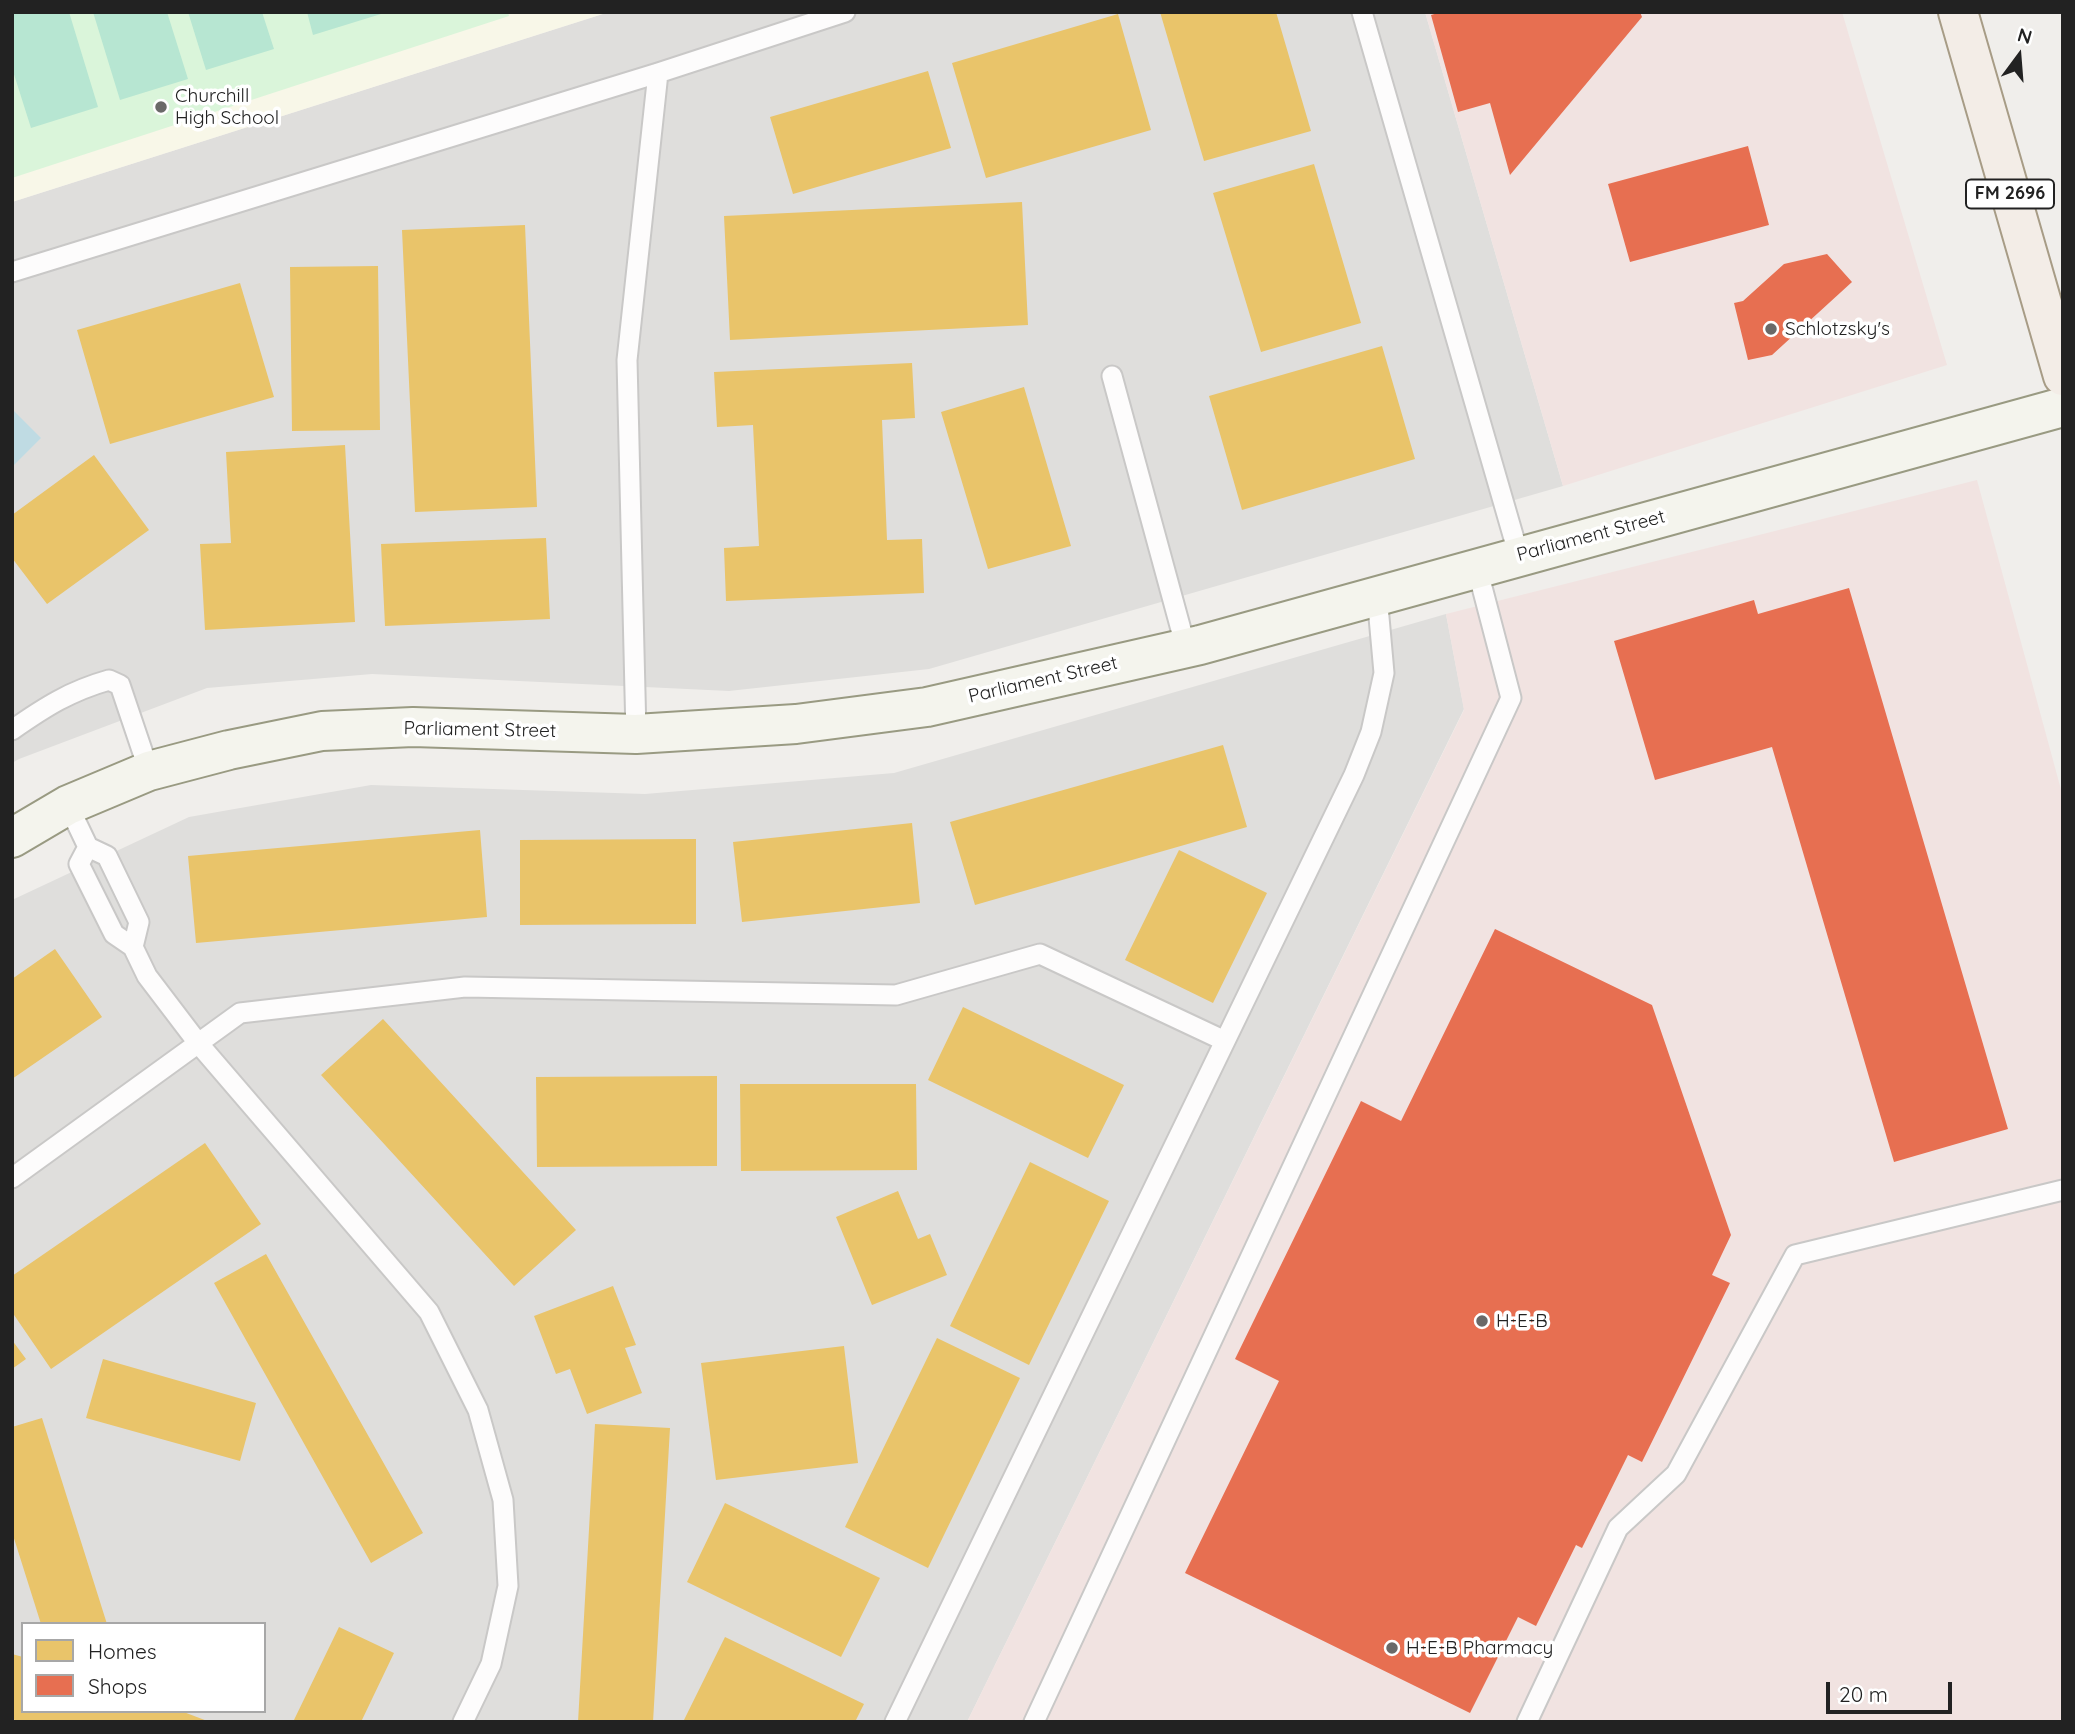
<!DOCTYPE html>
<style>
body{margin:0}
#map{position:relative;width:2075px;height:1734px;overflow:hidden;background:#f0eeeb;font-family:Quicksand,sans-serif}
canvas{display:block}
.frame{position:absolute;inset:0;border:14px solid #222;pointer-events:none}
.legend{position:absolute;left:21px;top:1622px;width:245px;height:91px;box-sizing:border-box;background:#fff;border:2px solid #a7a7a7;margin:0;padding:9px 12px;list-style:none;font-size:21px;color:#222}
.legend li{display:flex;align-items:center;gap:14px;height:35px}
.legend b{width:35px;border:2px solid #a7a7a7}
.north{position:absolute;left:1984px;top:21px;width:70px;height:70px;-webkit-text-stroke:5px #fff;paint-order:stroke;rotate:16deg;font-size:19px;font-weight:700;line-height:28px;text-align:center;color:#222}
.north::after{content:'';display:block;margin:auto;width:24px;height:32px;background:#222;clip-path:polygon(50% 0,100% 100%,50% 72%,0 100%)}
.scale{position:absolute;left:1826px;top:1682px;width:126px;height:32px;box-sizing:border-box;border:4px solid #222;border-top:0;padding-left:9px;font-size:21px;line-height:24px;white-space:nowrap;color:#222;-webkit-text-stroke:5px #fff;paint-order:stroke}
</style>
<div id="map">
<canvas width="2075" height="1734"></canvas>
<div class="frame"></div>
<ul class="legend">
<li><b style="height:19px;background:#e9c46a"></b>Homes</li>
<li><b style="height:19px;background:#e76f51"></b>Shops</li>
</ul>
<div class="north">N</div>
<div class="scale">20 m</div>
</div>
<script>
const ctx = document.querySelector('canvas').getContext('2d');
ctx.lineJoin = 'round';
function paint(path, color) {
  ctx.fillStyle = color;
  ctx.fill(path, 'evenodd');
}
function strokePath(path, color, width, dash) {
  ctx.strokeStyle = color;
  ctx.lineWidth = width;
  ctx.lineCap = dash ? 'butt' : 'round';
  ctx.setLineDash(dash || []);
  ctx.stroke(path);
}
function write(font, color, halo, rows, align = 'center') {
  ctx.font = font + ' Quicksand,sans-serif';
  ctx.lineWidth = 7;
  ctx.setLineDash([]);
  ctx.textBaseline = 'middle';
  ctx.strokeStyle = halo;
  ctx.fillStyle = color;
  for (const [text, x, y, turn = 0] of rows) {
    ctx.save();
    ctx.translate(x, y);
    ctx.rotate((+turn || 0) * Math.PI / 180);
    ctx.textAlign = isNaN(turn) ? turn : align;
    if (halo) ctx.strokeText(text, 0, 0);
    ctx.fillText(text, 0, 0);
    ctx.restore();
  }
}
paint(new Path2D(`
 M609,12H1425L1563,486L929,669L729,691L372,674L207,688L19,759L12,763V202Z
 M1446,614L1464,709L967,1722H12V900L189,817L371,785L645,794L894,773ZM23,1624H264V1711H23Z`), '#dfdedc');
paint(new Path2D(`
 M1425,12H1842L1947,365L1563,486Z
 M1977,480L2063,797V1722H967L1464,710L1446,614Z`), '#f1e3e1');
paint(new Path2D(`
 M12,12H609L12,202Z`), '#f8f7e8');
paint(new Path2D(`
 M12,12H508L509,16L12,178Z`), '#daf5da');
paint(new Path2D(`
 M12,12H69L98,107L31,128L12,68Z
 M93,12H167L188,79L120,100Z
 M188,12H262L274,49L206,70Z
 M307,12H381V14L313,35Z`), '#b7e6d2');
paint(new Path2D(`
 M12,409L41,438L14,465L12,464Z`), '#bfdbe3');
paint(new Path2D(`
 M1160,12H1276L1311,131L1204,161Z
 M1118,14L1151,130L986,178L952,63Z
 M928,71L951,148L793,194L770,117Z
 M1314,164L1361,323L1261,352L1213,193Z
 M1022,202L1028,325L730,340L724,216Z
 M525,225L537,507L415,512L402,230Z
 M378,266L380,430L292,431L290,267Z
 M240,283L274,397L110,444L77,330Z
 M1382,346L1415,459L1242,510L1209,396Z
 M912,363L915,418L882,420L887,540L922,539L924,593L726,601L724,548L759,546L753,425L717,427L714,372Z
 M1024,387L1071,546L988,569L941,412Z
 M345,445L355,622L205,630L200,544L231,543L226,452Z
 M94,455L149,530L47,604L12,558V515Z
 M546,538L550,619L385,626L381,544Z
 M1223,745L1247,827L975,905L950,822Z
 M912,823L920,903L742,922L733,842Z
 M480,830L487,917L196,943L188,856Z
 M696,839V924L520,925V840Z
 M1179,850L1267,893L1213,1003L1125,960Z
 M55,949L102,1017L12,1079V979Z
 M963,1007L1124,1085L1088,1158L928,1080Z
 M383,1019L576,1230L514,1286L321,1075Z
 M717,1076V1166L537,1167L536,1077Z
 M740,1084H916L917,1170L741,1171Z
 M205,1143L261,1224L51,1369L12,1312V1276Z
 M1030,1162L1109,1201L1029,1365L950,1326Z
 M898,1191L918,1239L930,1234L947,1275L872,1305L836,1217Z
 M266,1254L423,1533L371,1563L214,1283Z
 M613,1286L636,1345L625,1348L642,1393L587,1414L570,1369L556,1374L534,1316Z
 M937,1338L1020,1378L928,1568L845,1527Z
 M12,1340L26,1359L12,1369Z
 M844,1346L858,1463L716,1480L701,1363Z
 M103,1359L256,1403L240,1461L86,1418Z
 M42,1418L107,1624H41L12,1532V1427Z
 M595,1424L670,1428L653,1722H578Z
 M725,1503L880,1578L841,1657L687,1582Z
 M339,1627L394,1653L361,1722H293Z
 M725,1637L864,1704L855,1722H683Z
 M12,1654L23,1657V1711H181L210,1722H22L12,1719Z`), '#e9c46a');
paint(new Path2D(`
 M1441,12H1640L1642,17L1510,175L1490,103L1458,112L1431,15Z
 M1748,146L1769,225L1630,262L1608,184Z
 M1827,254L1852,282L1772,355L1748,360L1734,303L1743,301L1784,264Z
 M1849,588L2008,1129L1894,1162L1772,747L1655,780L1614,641L1754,600L1758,614Z
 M1495,929L1652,1005L1731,1235L1712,1275L1730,1283L1642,1462L1628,1455L1582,1548L1576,1545L1536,1626L1518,1617L1470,1713L1185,1573L1279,1381L1235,1359L1361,1101L1401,1121Z`), '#e76f51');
const lane = new Path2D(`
 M1362,12L1519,556
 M12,272L658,73L845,12
 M1112,376L1186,648
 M12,730C45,707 70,691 109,680L120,685L149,771
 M636,734L627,360L658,73
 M68,805L88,847L107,856L139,922L133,947
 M88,847L79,864L114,934L133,947L147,976L198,1043L429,1312L478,1410L503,1500L508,1586L491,1664L463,1722
 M12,1178L240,1013L465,987L896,995L1040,954L1225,1041
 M895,1722L1354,775L1371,732L1384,673L1377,595
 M1034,1722L1511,698L1477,568
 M1527,1722L1618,1528L1676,1474L1795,1255L2063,1190`);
const secondary = new Path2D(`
 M12,838L68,805L149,771L229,750L322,731L413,727L636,734L796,724L927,707L1200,645L2063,407`);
const primary = new Path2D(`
 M1958,12L2063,376`);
strokePath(lane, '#c9c8c7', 23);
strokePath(secondary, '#999a82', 42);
strokePath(primary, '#a79c86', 42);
strokePath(lane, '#fdfcfc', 19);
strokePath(secondary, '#f4f4ed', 38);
strokePath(primary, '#f3ede7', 38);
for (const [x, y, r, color] of [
 [161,107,7,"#6a6968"],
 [1771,329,7,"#6a6968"],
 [1482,1321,7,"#6a6968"],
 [1392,1648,7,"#6a6968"]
]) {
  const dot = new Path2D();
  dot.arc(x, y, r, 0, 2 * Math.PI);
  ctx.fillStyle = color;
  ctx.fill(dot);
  strokePath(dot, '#fff', 2.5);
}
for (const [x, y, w] of [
 [2010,194,88]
]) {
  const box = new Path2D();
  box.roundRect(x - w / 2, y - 14.5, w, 29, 5);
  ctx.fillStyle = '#fff';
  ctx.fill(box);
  strokePath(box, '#222', 2);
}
write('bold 18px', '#222', null, [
 ["FM 2696",2010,194]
]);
write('19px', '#222', '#fff', [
 ["Churchill",175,96],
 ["High School",175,118],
 ["Schlotzsky's",1785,329],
 ["H-E-B",1496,1321],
 ["H-E-B Pharmacy",1406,1648]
], 'left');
write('19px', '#222', '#fff', [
 ["Parliament Street",1591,536,-15],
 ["Parliament Street",1043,680,-13],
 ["Parliament Street",480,730,1]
]);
</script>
